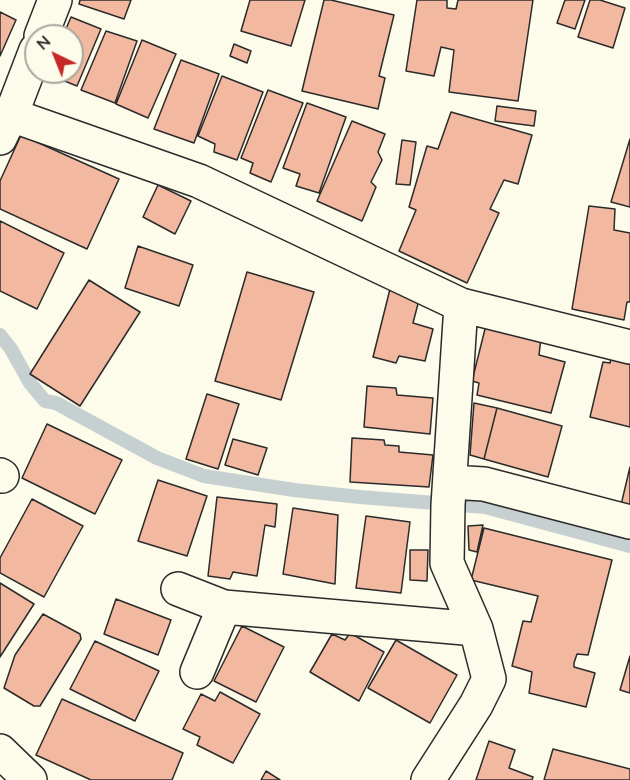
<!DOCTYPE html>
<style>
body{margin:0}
#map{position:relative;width:630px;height:780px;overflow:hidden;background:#fdfbea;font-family:Mulish,sans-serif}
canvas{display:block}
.north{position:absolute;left:24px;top:24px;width:60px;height:60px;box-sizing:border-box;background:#fdfbea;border:2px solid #a9a89e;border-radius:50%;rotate:317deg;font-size:16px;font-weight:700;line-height:24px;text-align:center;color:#2b2b2b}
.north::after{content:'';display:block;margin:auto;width:21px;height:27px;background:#c62828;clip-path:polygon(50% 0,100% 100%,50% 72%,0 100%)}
</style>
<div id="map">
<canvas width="630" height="780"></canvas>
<div class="north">N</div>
</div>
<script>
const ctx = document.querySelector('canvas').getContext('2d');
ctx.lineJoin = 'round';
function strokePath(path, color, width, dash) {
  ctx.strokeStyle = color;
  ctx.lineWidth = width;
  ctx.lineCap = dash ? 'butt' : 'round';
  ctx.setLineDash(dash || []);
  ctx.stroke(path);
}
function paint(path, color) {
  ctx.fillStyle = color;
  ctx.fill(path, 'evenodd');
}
strokePath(new Path2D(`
 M0,335L11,349L30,383L45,401L56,403L157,458L204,476L294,490L360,497L485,507L630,546`), '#c7d0d0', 14);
const building = new Path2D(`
 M80,0H131L124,19L79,4Z
 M250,0H305L291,46L241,31Z
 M324,0H331L394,15L379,76L385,78L378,109L302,91Z
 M417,0H447V8L456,9L458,0H533L518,101L449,92L454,50L441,47L434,76L406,71Z
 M565,0H585L575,29L557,23Z
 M590,0H600L625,8L613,48L578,37Z
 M0,12L16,20L0,56Z
 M71,17L101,29L77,86L47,74L48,72H72V36H63Z
 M106,31L137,41L115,103L81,90Z
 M142,40L176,54L148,118L116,104Z
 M234,44L251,51L247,63L230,56Z
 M181,60L219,74L194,143L154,129Z
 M222,76L263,92L237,160L214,152L215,144L198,136Z
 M268,90L303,103L271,182L250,173L253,163L241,158Z
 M307,103L346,117L319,193L296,186L300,174L283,168Z
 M497,106L536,111L534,126L495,121Z
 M451,112L532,135L518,184L504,180L490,209L499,213L467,283L399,251L416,210L409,207L427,146L438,149Z
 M352,121L385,134L378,152L382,160L371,182L376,187L362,221L317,201Z
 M21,135L119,179L87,249L0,209V181Z
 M630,139V207L611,202Z
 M402,140L416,142L410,185L396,184Z
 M158,185L191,201L175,234L143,217Z
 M589,206L615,209L614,230L630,233V302H627L624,320L572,309Z
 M0,221L64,253L37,309L0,291Z
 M138,246L193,265L179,306L125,288Z
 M247,272L314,292L281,400L215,381Z
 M89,280L140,312L80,406L30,374Z
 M390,289L420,296L413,323L433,329L425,361L399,356L396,363L373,357Z
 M486,325L541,338L539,355L565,362L551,413L477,395L479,383L472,381Z
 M612,354L630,359V427L590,417L603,362L610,363Z
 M367,386L396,388L397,395L433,398L430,434L364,427Z
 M207,394L239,404L218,469L186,459Z
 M474,403L497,408L484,459L470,455Z
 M497,408L562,426L548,477L484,459Z
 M47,424L122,460L95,514L22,478Z
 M352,438L384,440L385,445L399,446V452L433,455L429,487L350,482Z
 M233,439L267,448L258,475L225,465Z
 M630,467V507L621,505Z
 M158,480L207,496L187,556L138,541Z
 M217,497L277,504L275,527L265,525L257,576L233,572L230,579L208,576Z
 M32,499L83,526L44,597L0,573V558Z
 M293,508L338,515L335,584L283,574Z
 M366,516L410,522L401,593L356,588Z
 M483,525L477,552L469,550L468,526Z
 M484,528L612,560L588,655L577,654L574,663V667L595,673L586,707L529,693L532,672L512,666L523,621L531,622L538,596L471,580Z
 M410,550H428L427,581L410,580Z
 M0,583L34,604L0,657Z
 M116,599L171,620L158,655L104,634Z
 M43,614L80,634L81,639L40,706H34L4,688L15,655Z
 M242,626L284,647L256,702L214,681Z
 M350,633L384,652L359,701L310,672L332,634L345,640Z
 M396,640L457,675L430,723L368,688Z
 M95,641L159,671L135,721L70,689Z
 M630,656V693L620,690Z
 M220,692L260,714L233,763L197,745L200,737L183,729L201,694L215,701Z
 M62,699L183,753L172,780H91L36,755Z
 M489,741L515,750L509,768L533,777L532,780H476Z
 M553,749L630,769V780H544Z
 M266,771L280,780H261Z`);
paint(building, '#f2b8a0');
strokePath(building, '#2b2b2b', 1.5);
const minor = new Path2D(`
 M41,36L55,0
 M11,115L199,181L461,305L448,505L447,563L476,629L489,679L476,705L428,780
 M0,138L11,115L36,50
 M461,305L630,347
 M0,475L2,476
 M450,482L484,484L630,522
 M178,589L224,607L476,629
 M197,672L224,607
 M0,751L30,780`);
strokePath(minor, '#2b2b2b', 36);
strokePath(minor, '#fdfbea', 33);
</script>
